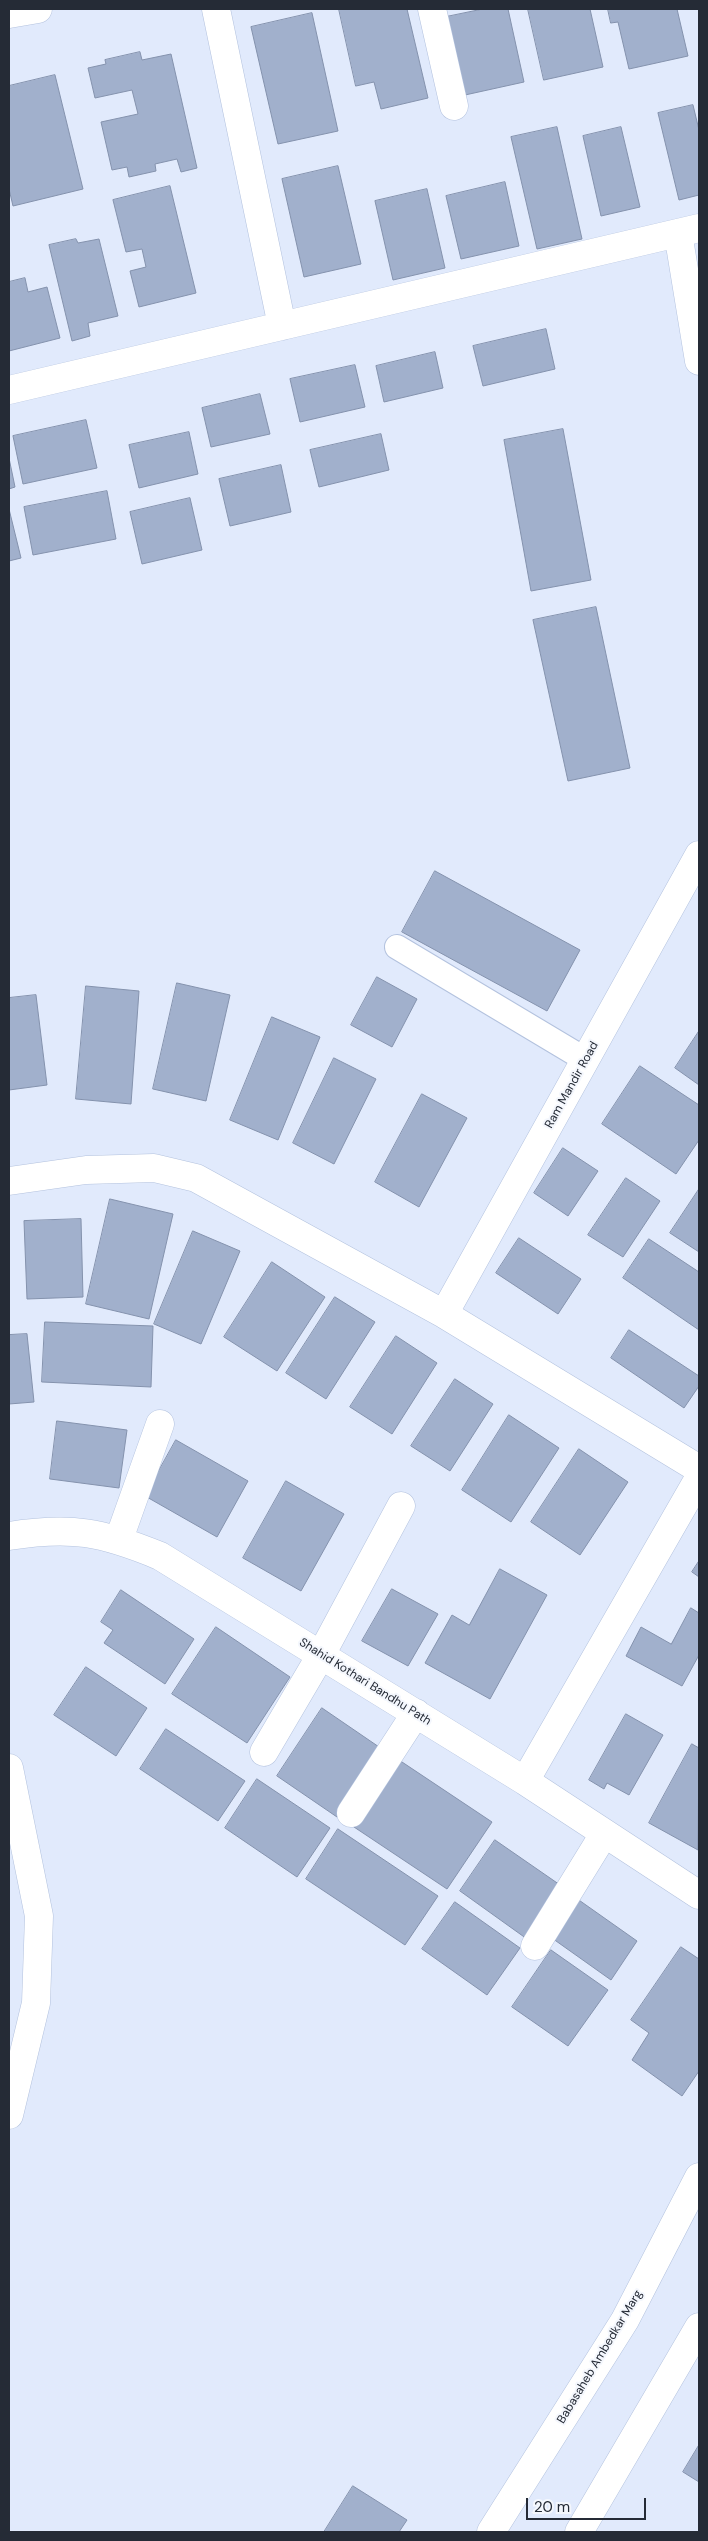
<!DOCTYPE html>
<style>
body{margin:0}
#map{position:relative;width:708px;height:2541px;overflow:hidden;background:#e1eafc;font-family:"DM Sans",sans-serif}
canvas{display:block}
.frame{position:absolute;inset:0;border:10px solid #252b36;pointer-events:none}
.scale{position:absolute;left:526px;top:2498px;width:120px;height:22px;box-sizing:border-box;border:2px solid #252b36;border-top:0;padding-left:6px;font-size:15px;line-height:18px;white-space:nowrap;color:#252b36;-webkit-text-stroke:4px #f4f7fd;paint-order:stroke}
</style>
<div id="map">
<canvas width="708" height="2541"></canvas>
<div class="frame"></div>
<div class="scale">20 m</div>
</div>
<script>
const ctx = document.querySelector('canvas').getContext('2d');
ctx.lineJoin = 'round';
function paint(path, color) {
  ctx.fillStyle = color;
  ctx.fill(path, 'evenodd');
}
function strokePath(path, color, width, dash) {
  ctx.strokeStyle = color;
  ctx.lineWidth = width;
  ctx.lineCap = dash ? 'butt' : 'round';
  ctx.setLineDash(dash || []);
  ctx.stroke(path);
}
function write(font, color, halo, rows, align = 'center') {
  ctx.font = font + ' "DM Sans",sans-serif';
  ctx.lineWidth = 4;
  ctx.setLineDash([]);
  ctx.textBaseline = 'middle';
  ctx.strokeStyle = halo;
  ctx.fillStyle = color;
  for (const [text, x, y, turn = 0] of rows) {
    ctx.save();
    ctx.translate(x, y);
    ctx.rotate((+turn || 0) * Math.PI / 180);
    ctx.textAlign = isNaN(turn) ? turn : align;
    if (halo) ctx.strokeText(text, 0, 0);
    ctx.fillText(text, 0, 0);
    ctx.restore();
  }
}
const building = new Path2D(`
 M339,9H407L428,98L381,109L374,82L356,86Z
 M483,9H508L524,82L465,95L446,17Z
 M528,9H590L603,67L544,80Z
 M608,9H677L688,56L629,69L618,22L611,23Z
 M312,13L338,131L278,144L251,27Z
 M140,52L142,60L171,54L197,168L181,172L177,159L155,164L156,171L129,177L127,167L112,170L101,122L138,114L132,90L95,98L88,68L106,64L105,60Z
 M55,75L83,189L13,206L9,189V86Z
 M693,105L699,130V195L679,200L658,113Z
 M557,127L582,239L537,249L511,137Z
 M621,127L640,207L601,216L583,136Z
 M338,166L361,264L304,277L282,179Z
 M505,182L519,246L461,259L446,196Z
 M170,186L196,293L139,307L130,271L146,267L142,249L126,252L113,200Z
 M427,189L445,268L393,280L375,201Z
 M76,239L78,243L99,239L118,316L88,323L90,336L72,341L49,245Z
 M25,278L28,292L47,287L60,338L9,351V282Z
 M546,329L555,369L483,386L473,346Z
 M435,352L443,388L384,402L376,366Z
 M355,365L365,407L300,422L290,379Z
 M260,394L270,434L211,447L202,408Z
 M86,420L97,468L23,484L13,436Z
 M563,429L591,580L531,591L504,440Z
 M189,432L198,474L139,488L129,445Z
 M381,434L389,470L319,487L310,450Z
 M9,458L15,487L9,489Z
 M281,465L291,512L230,526L219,479Z
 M107,491L116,539L33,555L24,507Z
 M190,498L202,550L142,564L130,512Z
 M9,509L21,558L9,561Z
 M596,607L630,768L568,781L533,620Z
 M435,871L580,950L547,1011L402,932Z
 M377,977L417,999L392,1047L351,1025Z
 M177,983L230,995L206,1101L153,1089Z
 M86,986L139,991L131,1104L76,1099Z
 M36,995L47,1085L9,1090V998Z
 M272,1017L320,1037L278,1140L230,1120Z
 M699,1031V1085L675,1068Z
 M334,1058L376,1079L334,1164L293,1143Z
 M640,1066L699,1105V1140L676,1174L602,1124Z
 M422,1094L467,1118L419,1207L375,1182Z
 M563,1148L598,1171L568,1216L534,1193Z
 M626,1178L660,1201L623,1257L588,1235Z
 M699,1189V1252L670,1233Z
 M110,1199L173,1214L149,1319L86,1304Z
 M81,1219L83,1297L27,1299L24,1221Z
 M193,1231L240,1251L201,1344L154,1324Z
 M519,1238L581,1279L558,1314L496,1273Z
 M649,1239L699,1272V1330L623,1278Z
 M272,1262L325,1297L277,1371L224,1337Z
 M335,1297L375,1322L326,1399L286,1373Z
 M45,1322L153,1326L151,1387L42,1382Z
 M629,1330L699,1376V1386L684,1408L611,1358Z
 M27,1334L34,1402L9,1404V1335Z
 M396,1336L437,1363L392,1434L350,1407Z
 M455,1379L493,1404L450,1471L411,1446Z
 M509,1415L559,1448L511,1522L462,1490Z
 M57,1421L127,1430L119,1488L50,1479Z
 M176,1440L248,1481L217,1537L145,1496Z
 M579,1449L628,1482L580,1555L531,1522Z
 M286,1481L344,1514L301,1591L243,1558Z
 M699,1561V1577L692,1572Z
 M500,1569L547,1595L490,1699L425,1663L452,1615L469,1625Z
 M392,1589L438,1614L408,1666L362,1641Z
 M121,1590L194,1639L165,1684L104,1643L113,1630L101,1622Z
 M691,1608L699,1613V1655L682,1686L626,1656L641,1627L671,1644Z
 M216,1627L290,1677L247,1743L172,1694Z
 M86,1667L147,1708L116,1756L54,1715Z
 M322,1708L382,1749L337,1817L277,1776Z
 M626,1714L663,1735L629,1795L607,1783L604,1789L589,1780Z
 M166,1729L245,1781L218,1821L140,1769Z
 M692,1744L699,1748L698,1850L649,1823Z
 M396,1758L492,1822L447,1889L351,1825Z
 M257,1779L330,1828L297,1877L225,1828Z
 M338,1829L438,1896L405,1945L306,1879Z
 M495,1840L563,1887L527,1939L460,1891Z
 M576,1898L637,1941L611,1980L549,1936Z
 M455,1902L520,1948L487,1995L422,1949Z
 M681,1947L699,1959V2071L682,2096L632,2060L649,2033L631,2020Z
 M551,1950L608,1990L568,2046L512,2007Z
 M699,2445V2482L683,2472Z
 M353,2486L407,2520L399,2532H324Z`);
paint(building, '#a1b0cc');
strokePath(building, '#8492ad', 1);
const lane = new Path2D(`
 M397,947L586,1060`);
const street = new Path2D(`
 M216,9L282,326
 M432,9L454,106
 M9,14L38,9
 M678,233L699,361
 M9,390L699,228
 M9,1181L86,1170L154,1168L196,1178L444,1314L699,1469
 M444,1314L699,855
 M9,1536C72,1526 102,1532 160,1556L525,1781L699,1895
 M119,1539L160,1424
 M264,1752L321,1655L401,1506
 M9,1768L39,1916L36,2003L9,2115
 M525,1781L699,1478
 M351,1813L416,1713
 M535,1946L604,1834`);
const secondary = new Path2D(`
 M491,2532L625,2320L699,2177
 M579,2532L699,2327`);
strokePath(lane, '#b3c2de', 26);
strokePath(street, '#b3c2de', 29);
strokePath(secondary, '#b3c2de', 29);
strokePath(lane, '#fff', 24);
strokePath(street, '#fff', 28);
strokePath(secondary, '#fff', 28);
write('12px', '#252b36', '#f4f7fd', [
 ["Ram Mandir Road",572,1085,-61],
 ["Shahid Kothari Bandhu Path",365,1682,32],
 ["Babasaheb Ambedkar Marg",600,2357,-59]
]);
</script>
